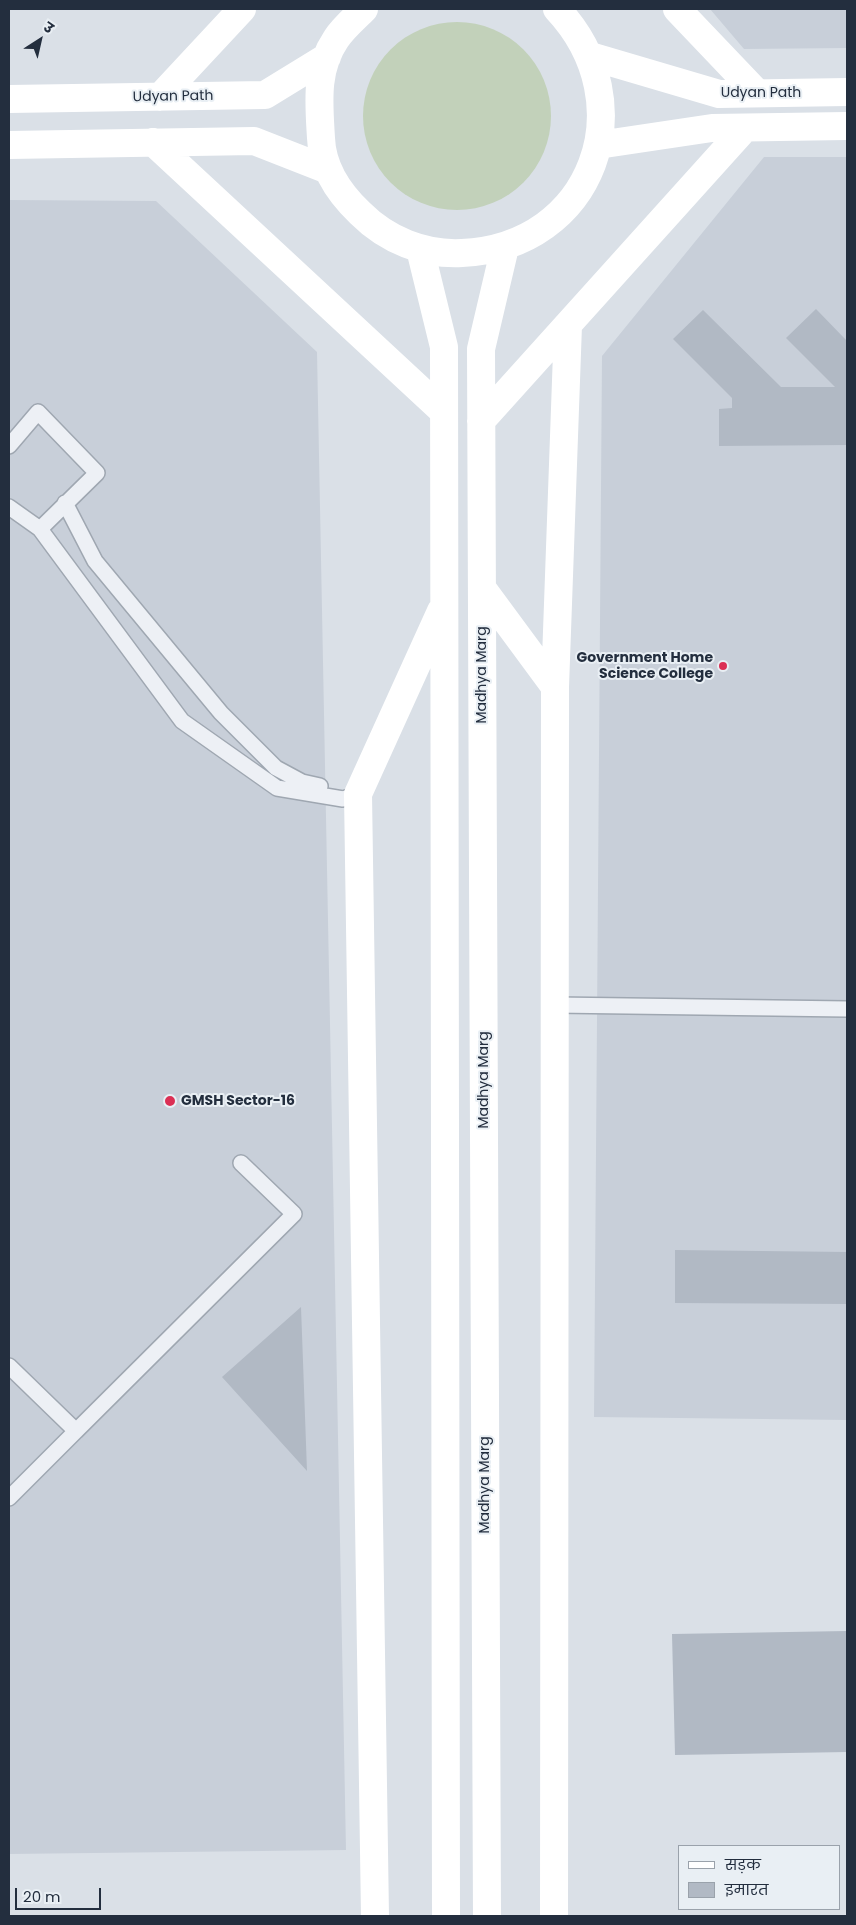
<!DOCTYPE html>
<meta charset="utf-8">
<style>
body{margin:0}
#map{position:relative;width:856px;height:1925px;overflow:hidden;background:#dae0e7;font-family:Poppins,"Noto Sans Devanagari",sans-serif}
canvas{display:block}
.frame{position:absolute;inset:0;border:10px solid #232e3e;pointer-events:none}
.legend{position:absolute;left:678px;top:1845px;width:162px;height:65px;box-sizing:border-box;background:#e9eff4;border:1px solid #9aa2ab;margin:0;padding:6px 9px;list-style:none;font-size:15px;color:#232e3e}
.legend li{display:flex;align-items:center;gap:10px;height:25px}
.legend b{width:25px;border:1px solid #9aa2ab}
.north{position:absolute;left:15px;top:15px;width:50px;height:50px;-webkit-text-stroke:4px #e9eff4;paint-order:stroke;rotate:35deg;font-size:14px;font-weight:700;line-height:20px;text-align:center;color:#232e3e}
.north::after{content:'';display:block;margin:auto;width:18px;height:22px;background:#232e3e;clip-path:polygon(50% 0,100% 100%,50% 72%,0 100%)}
.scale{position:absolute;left:15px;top:1888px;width:86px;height:22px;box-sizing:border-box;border:2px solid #232e3e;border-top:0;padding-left:6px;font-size:15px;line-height:18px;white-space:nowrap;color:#232e3e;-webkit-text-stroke:4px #e9eff4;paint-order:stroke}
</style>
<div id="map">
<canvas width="856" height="1925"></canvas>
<div class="frame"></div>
<ul class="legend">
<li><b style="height:6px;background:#fff"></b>सड़क</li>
<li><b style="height:14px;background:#b1b9c4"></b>इमारत</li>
</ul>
<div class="north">उ</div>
<div class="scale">20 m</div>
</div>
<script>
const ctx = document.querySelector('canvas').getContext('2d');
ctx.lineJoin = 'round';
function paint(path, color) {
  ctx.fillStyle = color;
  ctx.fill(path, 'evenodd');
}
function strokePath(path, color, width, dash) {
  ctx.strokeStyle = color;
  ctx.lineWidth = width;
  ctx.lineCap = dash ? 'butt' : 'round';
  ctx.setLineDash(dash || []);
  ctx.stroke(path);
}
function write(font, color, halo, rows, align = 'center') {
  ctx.font = font + ' Poppins,sans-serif';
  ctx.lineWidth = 4;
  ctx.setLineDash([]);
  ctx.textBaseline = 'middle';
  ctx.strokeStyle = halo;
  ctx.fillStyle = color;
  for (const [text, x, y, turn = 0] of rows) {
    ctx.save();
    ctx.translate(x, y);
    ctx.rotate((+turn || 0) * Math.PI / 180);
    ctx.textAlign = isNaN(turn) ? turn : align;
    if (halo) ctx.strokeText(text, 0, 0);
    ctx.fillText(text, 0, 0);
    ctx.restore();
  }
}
paint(new Path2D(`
 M710,9H847V48L744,49Z
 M764,157H847V1420L594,1417L602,356Z
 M9,200L156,201L317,352L346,1850L9,1854Z`), '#c8cfd9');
paint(new Path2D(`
 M363 116a94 94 0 1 1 188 0a94 94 0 1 1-188 0Z`), '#c2d1ba');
paint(new Path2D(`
 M816,309L847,341V445L719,446V409L732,408V398L673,339L703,310L781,387H835L786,338Z
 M675,1250L847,1252V1304L675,1303Z
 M301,1307L307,1471L222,1377Z
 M847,1631V1752L675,1755L672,1634Z`), '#b1b9c4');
const lane = new Path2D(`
 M9,446L38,412L97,473L40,529L9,507
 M65,503L95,561L221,713L276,768L302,782L320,786
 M40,529L182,721L277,788L343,799L358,794
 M555,1005L847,1009
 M9,1366L76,1431L9,1498
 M76,1431L294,1214L241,1163`);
strokePath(lane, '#9fa7b1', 18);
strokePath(lane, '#edf0f5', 15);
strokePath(new Path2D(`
 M364,9C355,18 343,28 336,39C315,70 319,103 321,138C322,167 339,193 360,213C387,240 424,255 462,253C594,247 645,103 557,9
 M677,9L757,93
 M590,56L719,94L847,92
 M160,97L242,9
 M9,99L265,95L327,57
 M153,142L444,412
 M9,145L254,141L328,170
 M598,145L712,128L847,126
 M420,249L444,347L446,1916
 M481,421L745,128
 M482,588L555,687
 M375,1916L358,794L441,611
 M487,1916L481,349L505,247
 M554,1916L555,687L568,325`), '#fff', 28);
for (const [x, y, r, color] of [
 [723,666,5,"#db2f54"],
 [170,1101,6,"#db2f54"]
]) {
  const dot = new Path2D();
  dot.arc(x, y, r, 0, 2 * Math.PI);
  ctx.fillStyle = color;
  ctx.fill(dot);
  strokePath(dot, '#e9eff4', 2);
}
write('14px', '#232e3e', '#e9eff4', [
 ["Udyan Path",761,93],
 ["Udyan Path",173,97,-1],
 ["Madhya Marg",482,675,-90],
 ["Madhya Marg",484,1080,-90],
 ["Madhya Marg",485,1485,-90]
]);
write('bold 14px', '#232e3e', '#e9eff4', [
 ["Government Home",713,658],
 ["Science College",713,674],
 ["GMSH Sector-16",181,1101,"left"]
], 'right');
</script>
